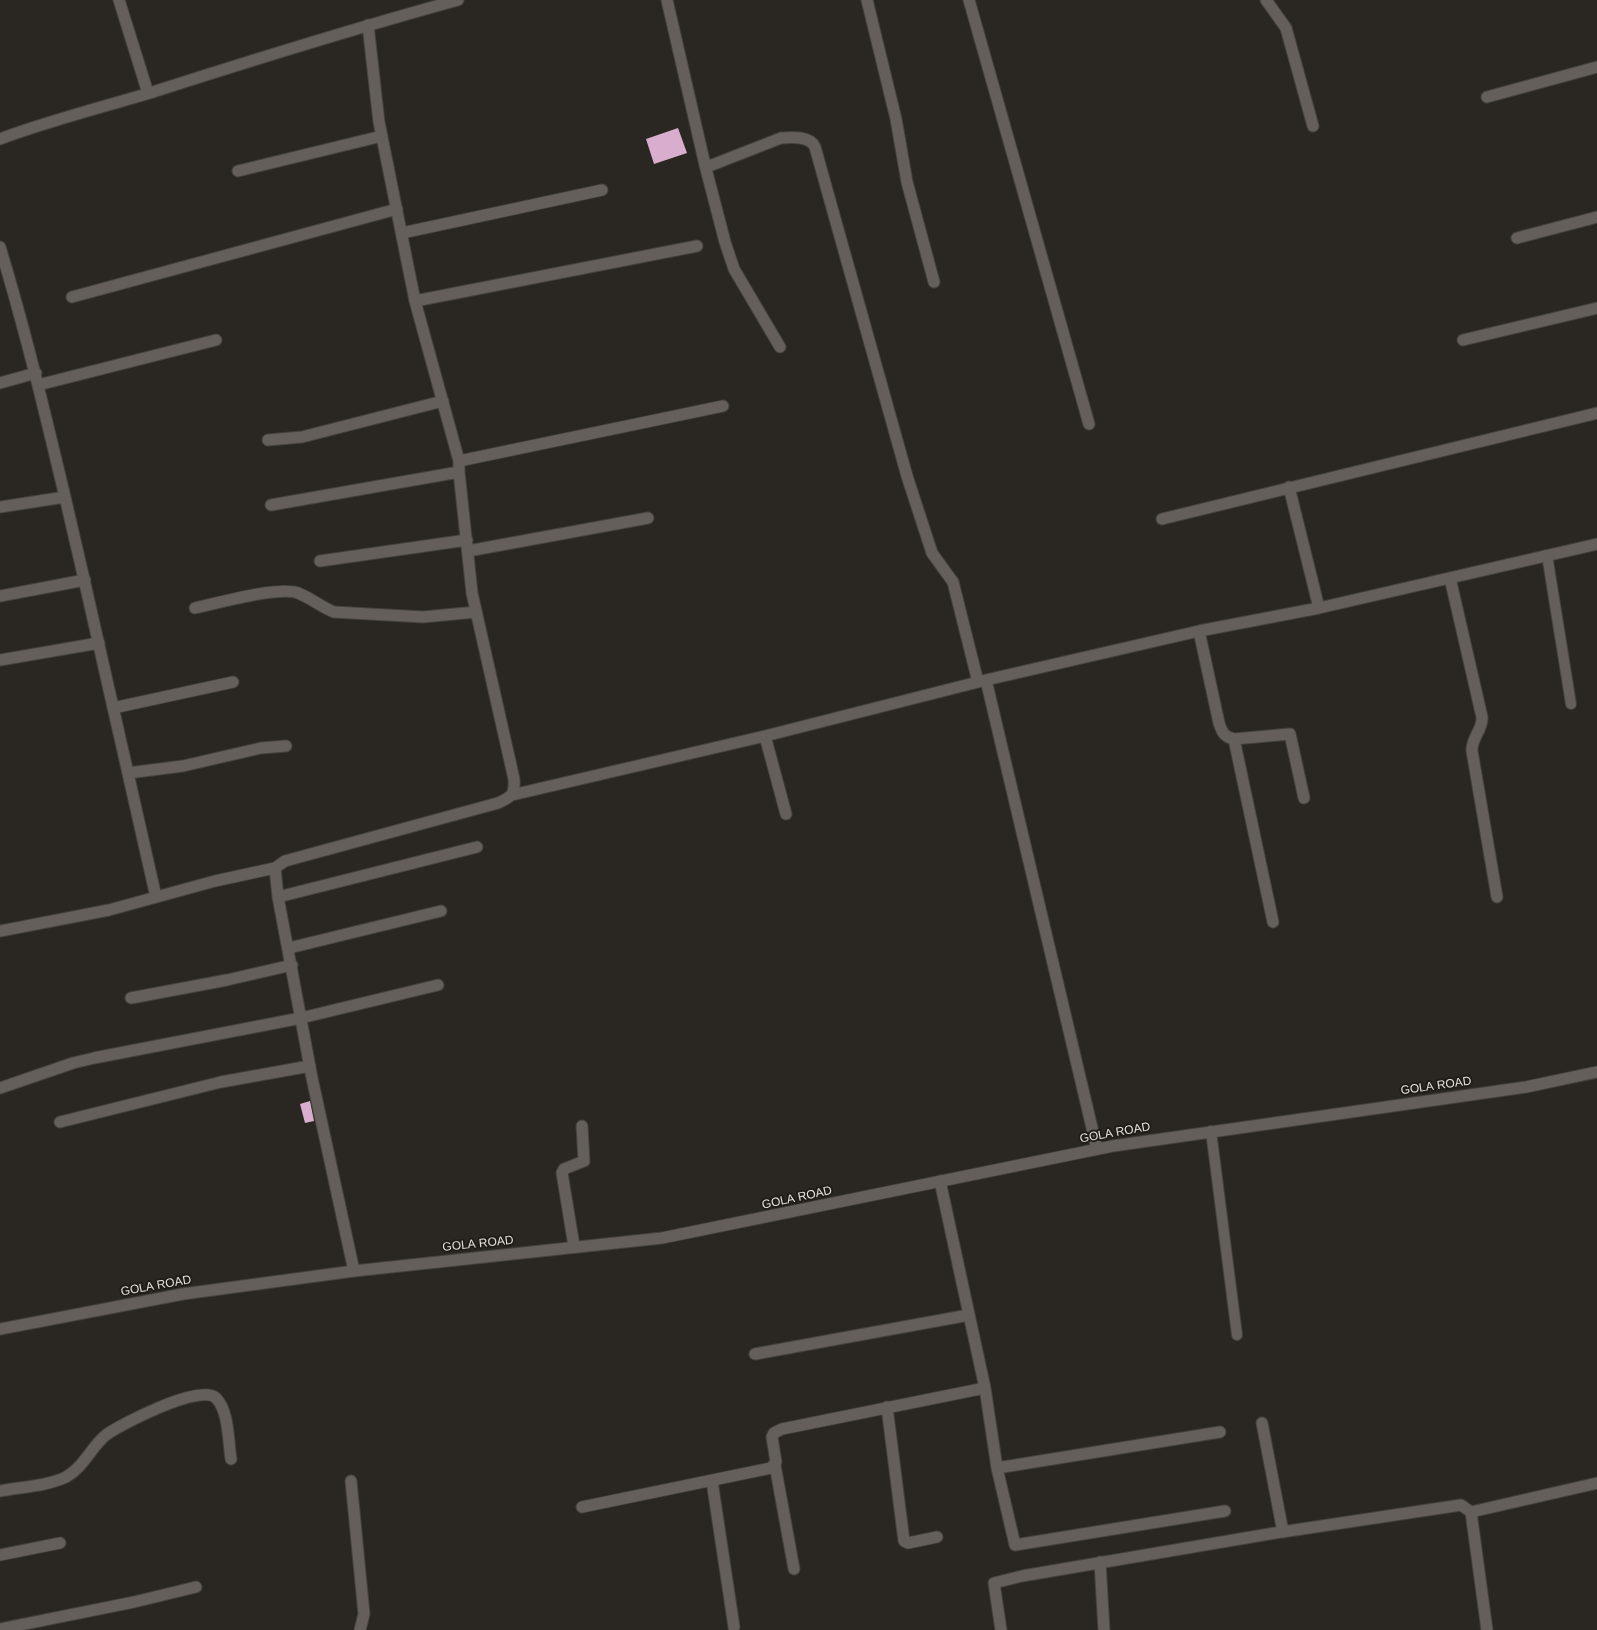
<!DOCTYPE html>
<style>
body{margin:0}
canvas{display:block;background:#2a2621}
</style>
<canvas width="1597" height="1630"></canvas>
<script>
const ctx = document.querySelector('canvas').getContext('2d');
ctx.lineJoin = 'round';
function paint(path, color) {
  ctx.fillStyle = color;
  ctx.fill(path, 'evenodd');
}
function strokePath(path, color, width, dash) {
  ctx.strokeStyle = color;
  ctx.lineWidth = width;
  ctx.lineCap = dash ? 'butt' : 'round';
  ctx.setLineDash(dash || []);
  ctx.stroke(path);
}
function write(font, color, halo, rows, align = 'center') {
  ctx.font = font + ' Arial,sans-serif';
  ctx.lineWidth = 4;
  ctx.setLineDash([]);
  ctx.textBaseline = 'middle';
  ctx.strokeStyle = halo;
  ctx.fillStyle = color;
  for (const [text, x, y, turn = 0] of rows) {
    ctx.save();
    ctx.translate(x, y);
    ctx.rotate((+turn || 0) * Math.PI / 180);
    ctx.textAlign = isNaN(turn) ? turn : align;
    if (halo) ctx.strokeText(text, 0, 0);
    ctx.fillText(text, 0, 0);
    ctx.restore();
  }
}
paint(new Path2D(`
 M678,128L687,153L654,164L646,139Z
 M310,1101L314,1121L305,1123L300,1104Z`), '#d9adcd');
const service = new Path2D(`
 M1547,555L1571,704
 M1211,1131L1237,1335`);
const minor = new Path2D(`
 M119,0L148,93
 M667,0L705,165H712L781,138C792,137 810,136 815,147L907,476L932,553L953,582L978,682
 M867,0L896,119L907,182L934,282
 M969,0L1089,424
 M1266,0L1286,28L1313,126
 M1487,97L1597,67
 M705,165L725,242L734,269L780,347
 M238,171L382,136
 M402,233L602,190
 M1517,238L1597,217
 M0,247C25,329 45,413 65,497C96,630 126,763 156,897
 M72,297L397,209
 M415,301L697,246
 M1463,340L1597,308
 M0,383L36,373
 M38,385L216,340
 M268,440L302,437L443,401
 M459,461L723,406
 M1289,487L1319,608
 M271,505L459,472
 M0,507L65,497
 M1162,519L1597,413
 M468,551L648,518
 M320,561L467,540
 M1450,578L1482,717C1483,730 1471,738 1472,751L1497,897
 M0,596L85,580
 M195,608C218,603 278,586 298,593C311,598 321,607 334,612L423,617L476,612
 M1199,631L1219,723C1222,732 1224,737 1234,739L1290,734L1304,798
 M0,660L99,643
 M986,680L1097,1149
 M113,708L233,682
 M765,736L786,814
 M1234,739L1273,922
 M128,773L183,766L261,748L286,746
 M512,795L765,736L986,680L1199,631L1319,608L1597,544
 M278,897L477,847
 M0,931L109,910L215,881L275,868
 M289,948L441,911
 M131,998L227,980L292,965
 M0,1088L73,1063L94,1058L301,1018L438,985
 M60,1122L221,1082L310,1066
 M940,1181L985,1388L997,1468L1015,1545L1225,1511
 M574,1246L562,1173L564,1169L584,1161L582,1126
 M354,1271L312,1078L278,897L275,868L285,861L498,803C512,797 515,794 514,779L472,593L459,472V461L415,301L379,122L368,25
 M755,1354L969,1315
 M887,1407L904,1541L908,1543L937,1537
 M1262,1423L1283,1532
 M775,1465L794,1569
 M997,1468L1220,1432
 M351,1481L364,1614L360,1630
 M712,1481L734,1627
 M0,1491C21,1487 47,1486 66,1477C84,1467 91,1447 106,1435C121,1424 201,1383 216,1398C229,1411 228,1441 231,1459
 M582,1507L771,1468L776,1462L772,1437L774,1433L782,1429L985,1388
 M0,1555L60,1543
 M1100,1562L1104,1630
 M0,1629L134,1602L196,1587
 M1001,1630L994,1583L1022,1576L1275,1533L1461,1505L1471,1512`);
const tertiary = new Path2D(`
 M0,139C51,120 104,107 156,91C256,59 356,28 458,0
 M0,1329L183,1294L354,1271L662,1238L1113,1146L1526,1087L1597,1072
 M1487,1630L1471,1512L1597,1483`);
strokePath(service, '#45423e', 12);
strokePath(minor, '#45423e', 13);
strokePath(tertiary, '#45423e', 13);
strokePath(service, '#645f5a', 10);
strokePath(minor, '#645f5a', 11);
strokePath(tertiary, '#645f5a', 11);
write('12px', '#e5e2df', '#201c18', [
 ["GOLA ROAD",1436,1086,-8],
 ["GOLA ROAD",1115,1133,-10],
 ["GOLA ROAD",797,1198,-12],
 ["GOLA ROAD",478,1244,-6],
 ["GOLA ROAD",156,1286,-10]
]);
</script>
